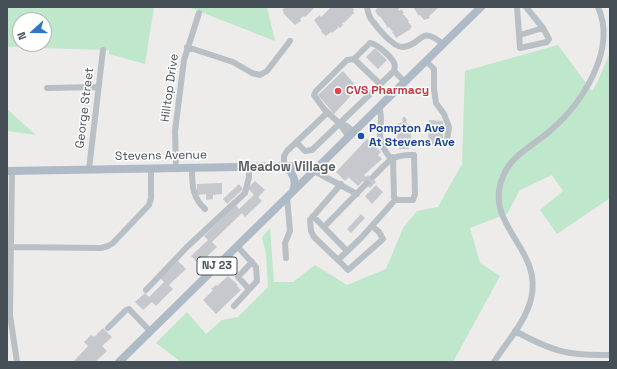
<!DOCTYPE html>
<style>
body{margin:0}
#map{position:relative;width:617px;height:369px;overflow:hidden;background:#eeebeb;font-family:"Space Grotesk",sans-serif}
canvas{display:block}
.frame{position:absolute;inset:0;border:8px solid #464f56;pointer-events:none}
.north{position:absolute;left:12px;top:12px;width:40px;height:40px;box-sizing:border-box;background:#fff;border:1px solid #b5b9bb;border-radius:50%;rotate:249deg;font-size:11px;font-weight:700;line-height:16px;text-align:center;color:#464f56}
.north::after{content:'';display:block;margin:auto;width:14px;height:18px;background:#2f75c4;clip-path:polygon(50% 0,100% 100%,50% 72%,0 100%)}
</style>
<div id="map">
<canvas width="617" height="369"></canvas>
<div class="frame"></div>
<div class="north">N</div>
</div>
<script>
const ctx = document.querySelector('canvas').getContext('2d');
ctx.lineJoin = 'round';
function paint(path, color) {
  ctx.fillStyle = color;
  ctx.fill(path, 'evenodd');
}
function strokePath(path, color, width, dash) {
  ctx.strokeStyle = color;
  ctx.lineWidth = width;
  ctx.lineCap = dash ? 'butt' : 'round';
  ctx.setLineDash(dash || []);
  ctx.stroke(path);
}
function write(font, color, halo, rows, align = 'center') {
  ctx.font = font + ' "Space Grotesk",sans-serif';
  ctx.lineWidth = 3;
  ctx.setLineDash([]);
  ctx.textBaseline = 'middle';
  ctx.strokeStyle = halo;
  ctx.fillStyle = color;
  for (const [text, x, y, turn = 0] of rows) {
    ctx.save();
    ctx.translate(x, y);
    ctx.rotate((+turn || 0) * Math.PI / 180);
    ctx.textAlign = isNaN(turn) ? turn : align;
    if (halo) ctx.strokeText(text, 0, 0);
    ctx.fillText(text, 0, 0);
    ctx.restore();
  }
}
paint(new Path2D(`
 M7,7H154L145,64L109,54V50L39,48V46L7,47ZM20,20H44V44H20Z
 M188,7H267L275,41Z
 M558,45L592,91L596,85L610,53V198L557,234L540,210L563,191L552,175L520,190L507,214L470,228L480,263L500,276L453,362H181L156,343L187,312L206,334L222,320L238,317L268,287L266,254L262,237L270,228L274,282H293L315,265L347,285L386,269L403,228L417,211L438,207L462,164L465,71Z
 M7,87L8,110L36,135L7,131Z`), '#bee7cc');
paint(new Path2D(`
 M286,7H315L305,17L304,16L300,19L301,21L295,25L283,13L284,12L282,10Z
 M331,7H352L354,10L353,11L354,13L344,23L343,22L342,23L343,25L340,28L338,26V28L332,33L331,32L326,36L321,32L322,31L314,20L320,15L321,17Z
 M378,7H399L400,8L398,9L400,11L401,9L404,13L402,14L404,15L409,21L408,22L412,27L410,28L411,29L396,38L392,32H393L389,27L388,28L380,16L379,17L375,11Z
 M413,7H439L429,16L430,18L424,20L420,15L419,16Z
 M375,48L387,60L378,69L366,57Z
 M343,71L358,88L334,114L318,95Z
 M403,117H405L407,120L406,122L408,124H411V144H409V149H399V144H397V124L403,122L402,119Z
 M429,120L443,121V145L428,144Z
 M367,139L381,152L378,155L382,159L364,175L366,177L368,175L376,182L370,188L363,181L358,186L349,178L350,176L345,181L336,172Z
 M255,181L265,190L258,197L262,201L245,217L242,213L212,242L217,247L199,264L191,256L208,240L204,236L236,205L239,209L254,195L248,188Z
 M222,183V194L213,195V199L206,200V194L197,195V184Z
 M239,184L243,189L227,204L223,199Z
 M376,185L383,192L372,204L365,196Z
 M361,214L365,218L351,233L347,229Z
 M178,261L186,269L169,285L173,289L156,306L152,302L143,310L135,302L145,293L149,297L164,282L160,278Z
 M228,276L238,285L237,286L241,290L216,314L203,300L213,290L211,289L216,285L217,286Z
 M103,328L112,337L102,346L107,351L95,362H75L74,361L88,346L84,342L91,335L94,337Z`), '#c6c8ce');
strokePath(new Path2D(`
 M367,7C368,11 368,15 371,19C376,26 393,48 403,47C423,45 419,24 443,44
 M517,7L520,48L547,42L549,39L543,28
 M520,35L543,28L526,7
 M187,47L233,62L252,73L260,75L267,71L290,41
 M354,59L380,84
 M426,61L434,69V89L436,103L444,114L449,127L447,140
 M394,71L405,82
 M47,88L98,87
 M379,107C383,117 380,125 380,136C380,145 386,152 391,159
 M349,137L339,123L347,126L354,132
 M296,142L305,151L312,150L394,71C395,68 396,65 393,61C390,56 376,43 370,43L354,59L347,60L316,91L314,95L324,109L339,123
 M284,166V156L287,151L327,113
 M176,168L175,131L184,60L199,13
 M192,168C192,185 192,197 205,209
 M89,169L103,50
 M12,171L10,315L17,362
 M314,171L357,194
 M373,177C388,162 391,154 414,155L415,194L413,200H397L394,198L393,157
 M341,184L310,220L311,231L314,237L338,260L361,238L396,199
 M313,216L347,251
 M324,227L367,183
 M11,247L101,248L108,246L113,243L149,205L151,198V169
 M286,258L285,243L290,231L287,197
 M338,260L348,270L383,239L379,232L372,226
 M249,289L238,277L252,262
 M146,290L187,247L245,193L249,177V167
 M234,306L257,281L256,267L237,246
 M108,328L126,310L129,309L150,331
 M515,331C552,351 567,356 610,355
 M494,362C506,343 526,321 531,299C544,247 480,225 504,174C513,154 536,144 552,129C583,102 617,49 598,7`), '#b8c0c6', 6);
strokePath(new Path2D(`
 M284,166C293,172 297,181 293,191
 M7,171L298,166L314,171
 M119,362L481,7`), '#aebbc7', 8);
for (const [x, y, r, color] of [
 [338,91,4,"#e0444e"],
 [361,136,4,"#1a4fb4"]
]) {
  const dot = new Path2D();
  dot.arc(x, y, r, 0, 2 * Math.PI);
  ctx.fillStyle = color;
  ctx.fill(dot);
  strokePath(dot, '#fff', 1.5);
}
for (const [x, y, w] of [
 [217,266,40]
]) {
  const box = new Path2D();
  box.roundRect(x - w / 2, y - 9, w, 18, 3);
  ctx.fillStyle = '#fff';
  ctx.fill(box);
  strokePath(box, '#464f56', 1);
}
write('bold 11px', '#464f56', null, [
 ["NJ 23",217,266]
]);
write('12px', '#464f56', '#fff', [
 ["Hilltop Drive",170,88,-82],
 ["George Street",85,108,-83],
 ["Stevens Avenue",161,156,-1]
]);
write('bold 12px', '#be3a42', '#fff', [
 ["CVS Pharmacy",346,91]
], 'left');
write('bold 12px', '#164399', '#fff', [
 ["Pompton Ave",369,129],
 ["At Stevens Ave",369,143]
], 'left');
write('bold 13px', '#595c5f', '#fff', [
 ["Meadow Village",287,167]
]);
</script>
